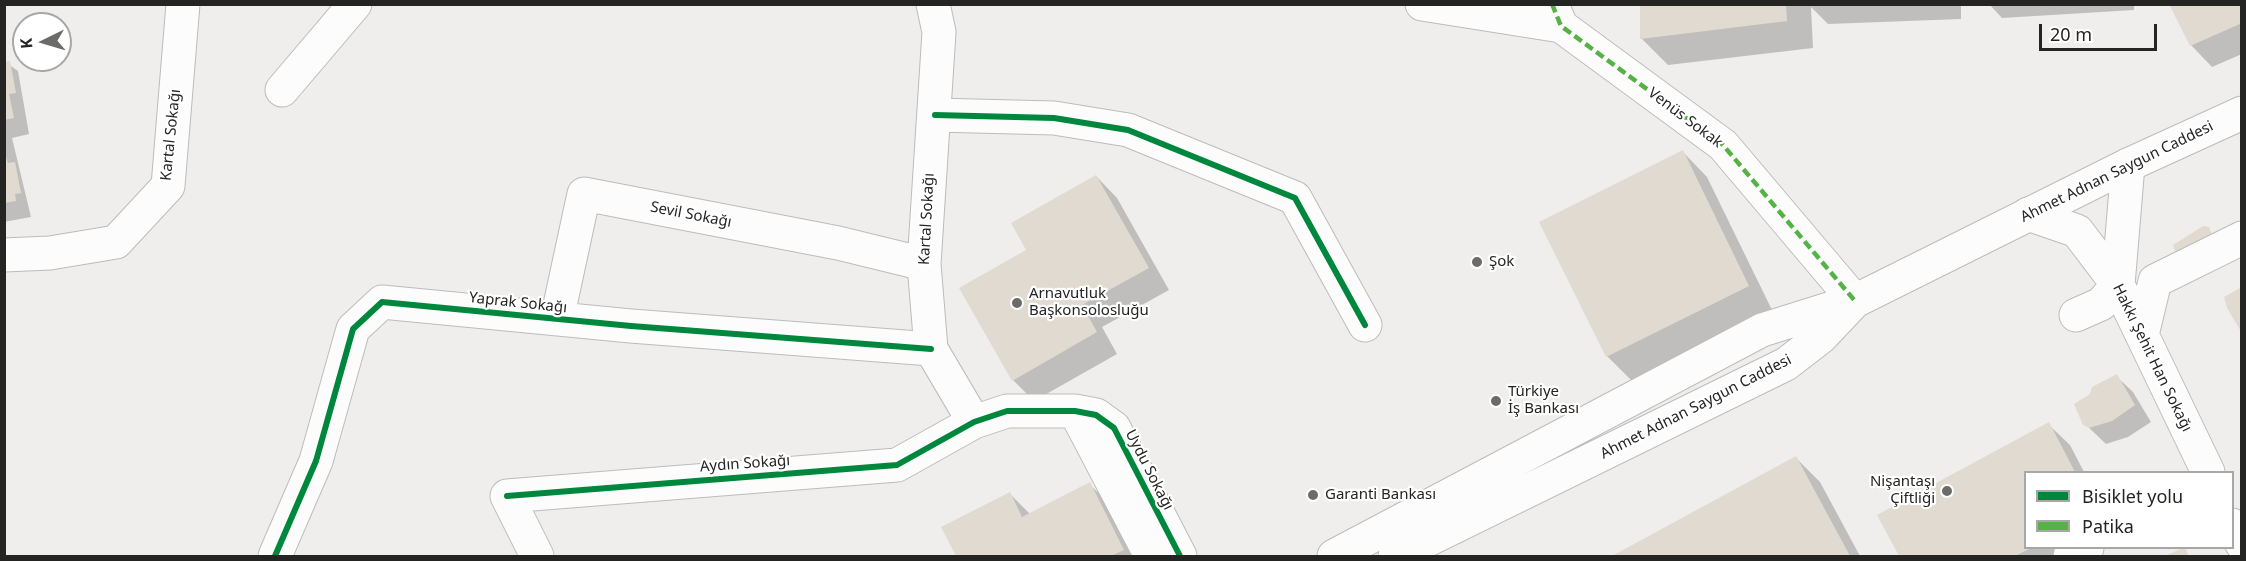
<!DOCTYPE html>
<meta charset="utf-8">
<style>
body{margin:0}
#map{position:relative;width:2246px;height:561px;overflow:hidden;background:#efeeec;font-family:"Noto Sans",sans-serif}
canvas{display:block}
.frame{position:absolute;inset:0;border:6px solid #242423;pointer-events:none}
.legend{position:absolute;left:2024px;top:471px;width:210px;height:78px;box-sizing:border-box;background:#fff;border:2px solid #a7a7a7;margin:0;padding:8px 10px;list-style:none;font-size:18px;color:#242423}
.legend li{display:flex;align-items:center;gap:12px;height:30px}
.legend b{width:30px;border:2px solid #a7a7a7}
.north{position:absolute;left:12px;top:12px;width:60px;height:60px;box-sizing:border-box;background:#fff;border:2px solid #a7a7a7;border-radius:50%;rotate:265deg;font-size:16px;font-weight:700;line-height:24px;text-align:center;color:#242423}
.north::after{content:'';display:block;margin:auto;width:21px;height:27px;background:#6b6b69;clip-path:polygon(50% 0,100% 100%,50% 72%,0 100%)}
.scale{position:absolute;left:2039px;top:24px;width:118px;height:27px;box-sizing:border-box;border:3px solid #242423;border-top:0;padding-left:8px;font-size:18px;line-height:21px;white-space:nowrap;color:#242423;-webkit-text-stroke:4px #fff;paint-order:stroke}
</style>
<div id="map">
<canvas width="2246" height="561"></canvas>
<div class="frame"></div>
<ul class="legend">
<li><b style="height:8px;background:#00873e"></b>Bisiklet yolu</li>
<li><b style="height:8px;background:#55b245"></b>Patika</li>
</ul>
<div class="north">K</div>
<div class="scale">20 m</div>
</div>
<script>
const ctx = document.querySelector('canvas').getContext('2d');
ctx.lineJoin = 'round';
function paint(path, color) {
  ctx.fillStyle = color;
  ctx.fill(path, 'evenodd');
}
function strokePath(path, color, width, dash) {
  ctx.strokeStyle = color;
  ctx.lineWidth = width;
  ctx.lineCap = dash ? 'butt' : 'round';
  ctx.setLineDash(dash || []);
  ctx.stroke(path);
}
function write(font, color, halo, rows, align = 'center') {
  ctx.font = font + ' "Noto Sans",sans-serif';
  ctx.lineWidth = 4.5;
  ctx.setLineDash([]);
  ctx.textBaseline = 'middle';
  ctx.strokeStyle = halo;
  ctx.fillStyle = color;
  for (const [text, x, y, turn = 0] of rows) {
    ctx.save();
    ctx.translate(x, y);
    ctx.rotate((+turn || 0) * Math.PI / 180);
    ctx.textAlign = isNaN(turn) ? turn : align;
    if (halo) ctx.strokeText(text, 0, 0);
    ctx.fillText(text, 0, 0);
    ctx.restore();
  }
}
paint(new Path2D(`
 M1642,4H1961V19L1828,24L1811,7L1813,48L1668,65L1641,38Z
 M1989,4H2134V10L2002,18Z
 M2242,4V54L2212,67L2191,45Z
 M4,61L18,71L29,134L12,138L31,217L4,222Z
 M1683,152L1707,177L1772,310L1632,381L1607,356Z
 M1096,176L1117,198L1169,290L1102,327L1117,354L1034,401L1013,380Z
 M2116,376L2133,392L2151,422L2128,437L2106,444L2085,424Z
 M2048,424L2070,445L2084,472H2026V548H2091L2074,556H1901L1879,515Z
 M1796,458L1820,482L1860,556H1615Z
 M1089,484L1111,505L1137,556H957L943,528L1010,494L1030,514Z`), '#0003');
paint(new Path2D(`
 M1640,4H1786L1787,21L1640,39Z
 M2169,4H2242V23L2190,46Z
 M10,61L16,93L9,94L14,118L4,120V62Z
 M1683,150L1749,286L1606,357L1539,222Z
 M4,151L8,163L15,162L21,193L15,194L16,201L4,203Z
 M1096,175L1149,268L1082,305L1097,332L1012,381L959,288L1026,250L1011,223Z
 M2203,226L2209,227L2213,237L2177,256L2173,245Z
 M2242,287V333L2227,308L2224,297Z
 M2117,374L2135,405L2112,421L2089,428L2083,425L2074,404L2090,394L2092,387Z
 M2049,422L2075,472H2026V548H2031L2015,556H1899L1877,515Z
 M1796,456L1850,556H1612Z
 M1090,482L1124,550L1111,556H956L941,527L1010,492L1022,517Z
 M2185,548L2189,556H2165L2183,548Z`), '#e0dad0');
const minor = new Path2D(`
 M933,4L939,32L924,264L931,349L974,422
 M1422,4L1561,26
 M1552,4L1561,26L1723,145L1855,301
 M282,90L355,4
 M935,115L1054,118L1128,130L1295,198L1365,325
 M2028,214L2077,231L2118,285L2208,472
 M4,255L50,253L116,242L168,186L183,4
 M2076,315L2101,304L2118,285L2128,165
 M557,319L584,194L838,243L924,264
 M2142,335L2155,281L2242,238
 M1075,411L1151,556
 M2232,525L2242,544
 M275,556L316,461L353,329L382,302L631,326L931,349
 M537,556L507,496L897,465L974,422L1007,411H1075L1096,415L1114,428L1180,556
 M2070,556L2087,548`);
const major = new Path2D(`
 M1334,556L1762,330L1851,302
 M1395,556L1786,364L1821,337L1855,301L2128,165L2242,113`);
strokePath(minor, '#bdbcba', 35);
strokePath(major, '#bdbcba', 35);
strokePath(minor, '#fdfcfc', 33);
strokePath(major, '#fdfcfc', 33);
strokePath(new Path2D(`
 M1552,4L1561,26L1723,145L1855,301`), '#55b245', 4.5, [9, 4.5]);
strokePath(new Path2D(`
 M935,115L1054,118L1128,130L1295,198L1365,325
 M507,496L897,465L974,422L1007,411H1075L1096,415L1114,428L1180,556
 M275,556L316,461L353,329L382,302L631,326L931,349`), '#00873e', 6);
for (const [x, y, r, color] of [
 [1477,262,6,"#6b6b69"],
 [1017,303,6,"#6b6b69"],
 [1496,401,6,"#6b6b69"],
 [1947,491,6,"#6b6b69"],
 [1313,495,6,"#6b6b69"]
]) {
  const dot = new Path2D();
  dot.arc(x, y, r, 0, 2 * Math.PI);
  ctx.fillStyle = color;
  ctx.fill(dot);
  strokePath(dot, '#fff', 2);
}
write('15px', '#242423', '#fff', [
 ["Venüs Sokak",1685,118,37],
 ["Kartal Sokağı",171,135,-84],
 ["Ahmet Adnan Saygun Caddesi",2117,172,-26],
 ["Sevil Sokağı",691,215,11],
 ["Kartal Sokağı",927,219,-87],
 ["Yaprak Sokağı",518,303,6],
 ["Hakkı Şehit Han Sokağı",2152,358,64],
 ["Ahmet Adnan Saygun Caddesi",1696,407,-27],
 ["Aydın Sokağı",745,464,-4],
 ["Uydu Sokağı",1149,470,63]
]);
write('15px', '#242423', '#fff', [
 ["Şok",1489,262],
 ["Arnavutluk",1029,294],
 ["Başkonsolosluğu",1029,311],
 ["Türkiye",1508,392],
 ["İş Bankası",1508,409],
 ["Nişantaşı",1935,482,"right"],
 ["Çiftliği",1935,499,"right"],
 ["Garanti Bankası",1325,495]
], 'left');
</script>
